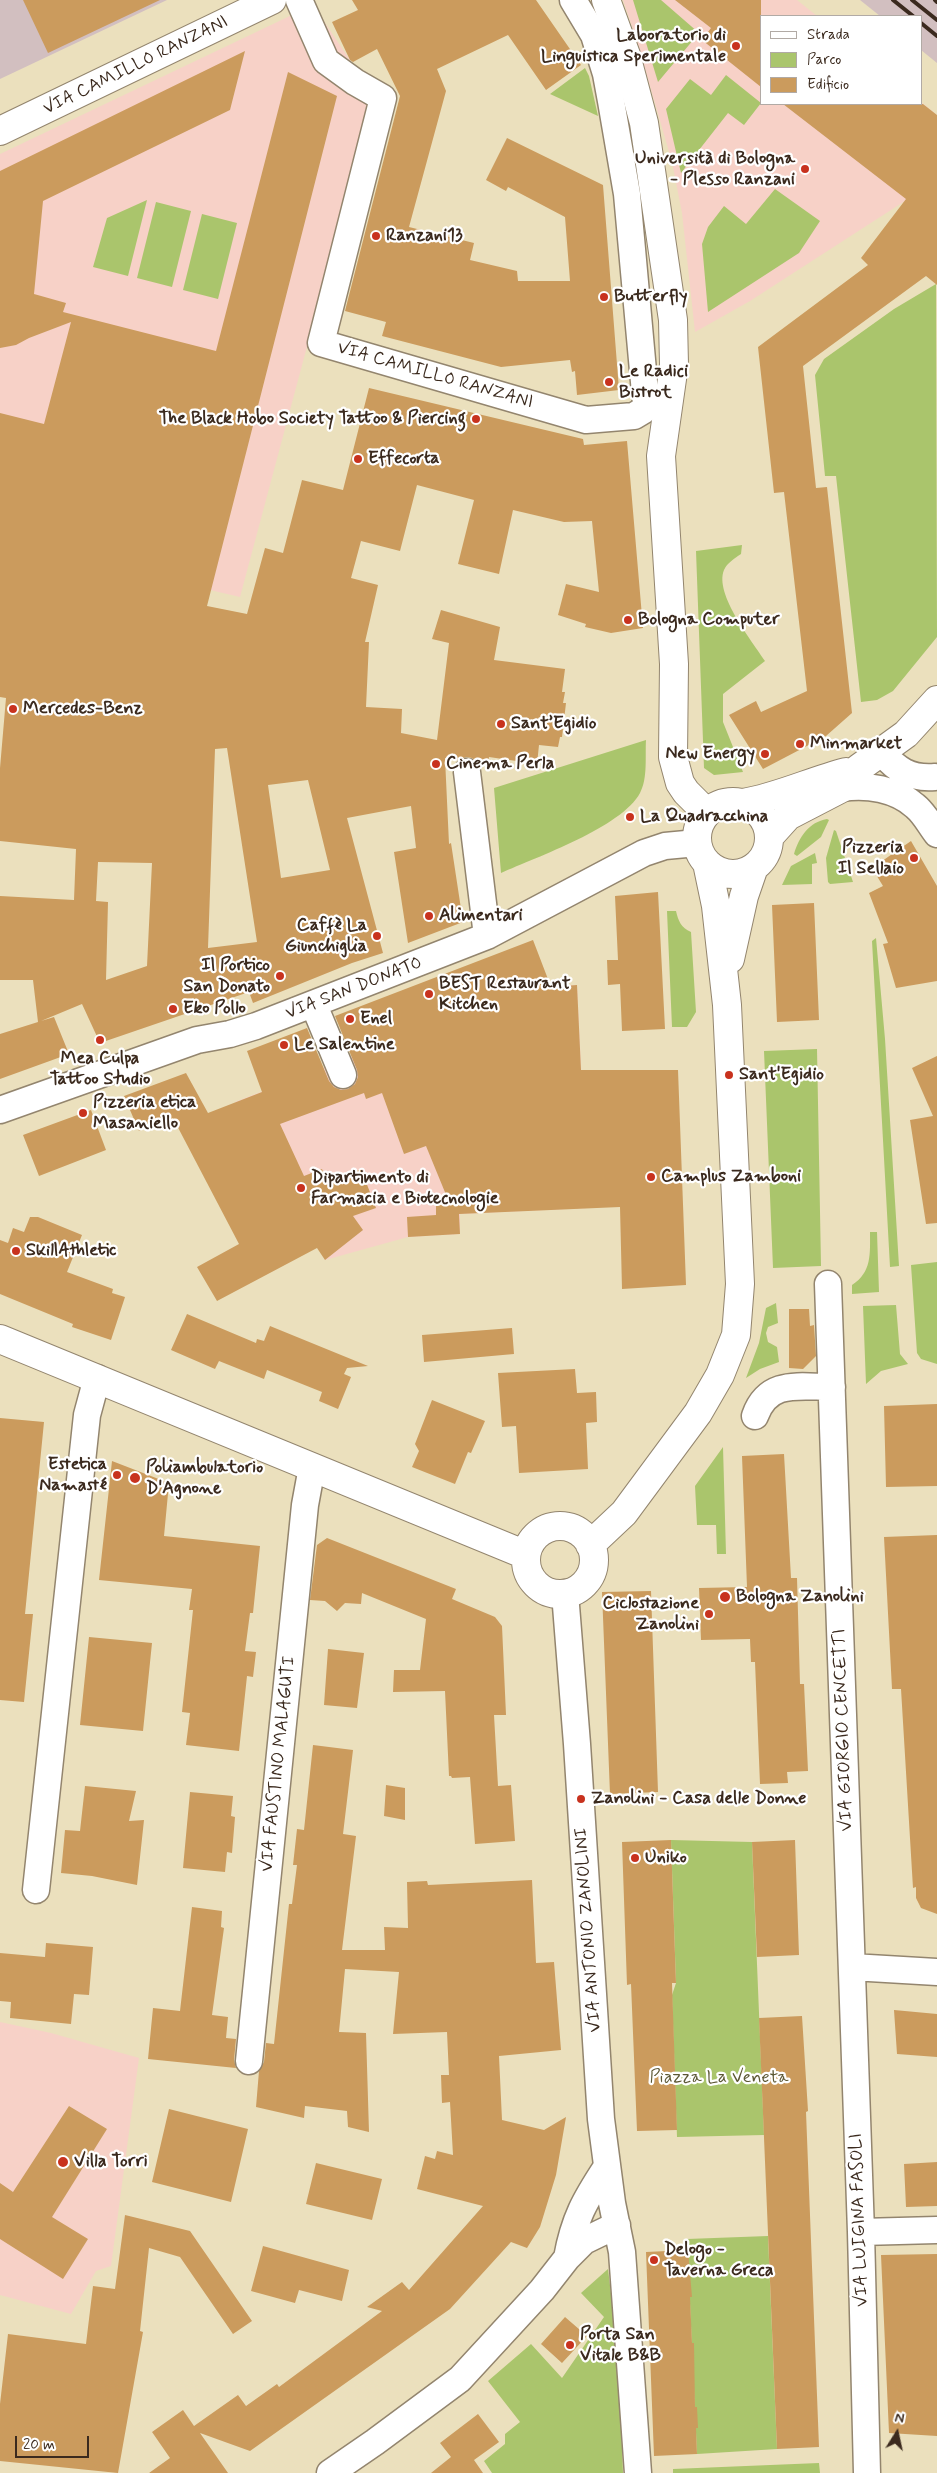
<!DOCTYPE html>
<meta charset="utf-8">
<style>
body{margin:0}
#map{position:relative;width:937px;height:2473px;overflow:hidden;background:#ebe0bd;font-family:Mynerve,sans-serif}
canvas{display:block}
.legend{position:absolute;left:760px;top:15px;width:162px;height:90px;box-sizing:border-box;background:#fff;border:1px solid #b1aaa5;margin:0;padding:6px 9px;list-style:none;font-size:15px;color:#3b2a1e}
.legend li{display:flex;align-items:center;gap:10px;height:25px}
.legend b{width:25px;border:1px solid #b1aaa5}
.north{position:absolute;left:872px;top:2408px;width:50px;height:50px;-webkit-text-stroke:4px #fff;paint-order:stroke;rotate:10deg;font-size:14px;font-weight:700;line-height:20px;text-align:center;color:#3b2a1e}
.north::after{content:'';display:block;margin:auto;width:18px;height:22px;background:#3b2a1e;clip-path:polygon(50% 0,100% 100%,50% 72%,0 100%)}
.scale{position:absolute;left:15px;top:2436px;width:74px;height:22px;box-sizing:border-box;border:2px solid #3b2a1e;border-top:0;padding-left:6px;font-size:15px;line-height:18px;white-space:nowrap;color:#3b2a1e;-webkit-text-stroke:4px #fff;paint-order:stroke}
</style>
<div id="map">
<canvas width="937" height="2473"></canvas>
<ul class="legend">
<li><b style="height:6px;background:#fff"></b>Strada</li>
<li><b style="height:14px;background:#aac56c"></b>Parco</li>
<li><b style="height:14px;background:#cb9b5d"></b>Edificio</li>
</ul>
<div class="north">N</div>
<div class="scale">20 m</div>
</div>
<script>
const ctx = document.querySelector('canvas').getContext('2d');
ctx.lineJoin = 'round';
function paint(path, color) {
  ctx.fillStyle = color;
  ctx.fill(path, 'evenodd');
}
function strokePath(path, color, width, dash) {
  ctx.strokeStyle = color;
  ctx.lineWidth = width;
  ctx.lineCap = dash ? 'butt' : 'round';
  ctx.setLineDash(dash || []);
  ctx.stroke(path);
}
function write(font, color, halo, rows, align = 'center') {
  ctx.font = font + ' Mynerve,sans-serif';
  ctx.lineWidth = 4.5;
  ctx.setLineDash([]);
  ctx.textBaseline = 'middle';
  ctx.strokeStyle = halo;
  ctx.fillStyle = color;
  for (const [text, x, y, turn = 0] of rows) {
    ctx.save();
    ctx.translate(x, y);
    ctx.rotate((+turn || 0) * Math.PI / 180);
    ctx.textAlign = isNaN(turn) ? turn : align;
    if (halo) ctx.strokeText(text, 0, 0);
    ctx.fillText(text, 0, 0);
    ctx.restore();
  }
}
paint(new Path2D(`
 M623,0H797L817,16H761V104H921V102L937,115L908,199L750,301L695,332L682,213L672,162L637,41Z
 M313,5L374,96L240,597L0,541V154Z
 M577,985L588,1208L460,1214V1234L408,1237L325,1260L235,1102L389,1042L555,1013L554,986Z
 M0,2022L51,2033L139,2058L111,2266L96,2271L71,2314L0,2295Z`), '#f7d1c7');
paint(new Path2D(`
 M0,0H167L0,79Z
 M860,0H937V63L921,50V16H880Z`), '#d2bfc0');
paint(new Path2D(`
 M633,0H661L699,33L658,82Z
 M585,68L589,76L598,116L550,94Z
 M726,75L761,103L744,125L728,113L681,173L666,109L690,79L711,95Z
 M775,189L820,221L799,253L708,312L702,244L708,227L724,206L746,224Z
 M147,200L128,276L93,267L107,218Z
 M156,202L191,211L172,287L137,278Z
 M202,214L237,223L218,299L183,290Z
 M936,284L937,637L893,691L877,700L861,702L836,476H825L815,375L824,359L894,309Z
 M742,545L741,554C735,558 727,563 724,570C714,594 752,641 765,661L723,694V722L743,772L714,775L704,768L696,551Z
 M646,740C645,756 648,778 640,793C622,827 537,857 501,873L494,788Z
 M827,819L829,820L821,837L797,856L794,854C799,837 809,822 827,819Z
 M834,830L836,831L853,882L830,884L828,882L826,858Z
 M815,853L817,863L812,864V884L782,885L791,866Z
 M667,911H676C678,920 681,928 691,932L696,1012L687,1027H672Z
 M876,938L885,1039L899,1266L890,1267L872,941Z
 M817,1049L821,1266L773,1268L764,1051Z
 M870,1232H877L879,1292L852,1294V1285C872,1272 870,1254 870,1232Z
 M937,1262V1364L921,1359L917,1353L911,1265Z
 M776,1303L778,1323L768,1327L766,1333L768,1342L777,1347L779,1362L760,1369L746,1378L759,1343L766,1308Z
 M896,1305L900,1354L908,1364L881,1371L866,1384L863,1306Z
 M723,1447L726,1554H717L716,1525H697L695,1486Z
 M671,1840L752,1842L764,2135L677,2137L672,1995L676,1983Z
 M768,2236L777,2449L697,2454L687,2239Z
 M608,2269L618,2350L623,2473H492L484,2461L505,2444V2434L520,2422L488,2381L531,2344L562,2378L604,2317L581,2293Z
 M819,2463L820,2473H673V2469Z`), '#aac56c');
paint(new Path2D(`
 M23,0H160L48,53Z
 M352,0H536L581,65L546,90L508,35L437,69L446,91L409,227L474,243L470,260L517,271L518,281H570L565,217L508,187L506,191L486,180L507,138L603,185L619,390L577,395L575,371L572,372L570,360L501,367L382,336L386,322L345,311L400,96L377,49L353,62L350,60L332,22L358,10Z
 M675,0H761V87L702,40L711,28Z
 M245,51L230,110L43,201L34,294L66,303L63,312L216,351L288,72L337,96L207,606L247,614L265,548L283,553L302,480L343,490L369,388L583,439L584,445L627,441L643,628L611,633L585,627L586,624L558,615L566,584L599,592L592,521L564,522L513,510L499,574L458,564L474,500L417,485L400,551L361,541L351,578L378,585L365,642H369L366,707L402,709L401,733L437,740L449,643L432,639L441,610L500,627L494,660L565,669L562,692H565L563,703H566L562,737H560L558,747L539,745L537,764L489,757L488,764L479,763L472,758L466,757L458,760L445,758L449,844L451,843L463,922L408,943L394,852L416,848L411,806L347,818L383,953L352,963L253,1003L249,992L100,1043L82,1004L41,1021L54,1017L69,1054L0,1079V1034L38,1022L33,980H0V896L74,900L76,849L0,841V768L6,698L0,697V413L44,424L71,322L29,338L16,345L0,348V171ZM227,748L257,942L208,948L215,749ZM308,780L330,870L281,878L268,785ZM98,862L152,863L147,966L106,980L108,902L96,901Z
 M783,104H923L937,115V285L926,276L803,366L816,488L827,487L852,713L826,736L763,769L729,715L756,701L761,712L807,691L784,492L774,493L758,347L868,265L861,258L906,199Z
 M911,841L937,886V981L896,988L883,944L888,943L869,893L883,886L872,868Z
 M658,892L665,1029L622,1031L620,984L608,985L607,960H618L615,896Z
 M814,903L819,1020L777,1022L772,905Z
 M533,940L551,987L577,985L581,1070H678L686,1285L622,1289L620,1207L459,1214L460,1234L408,1237L407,1217L436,1215V1202H449L426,1146L404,1154L382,1093L366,1099L364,1093L280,1124L304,1176L322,1169L327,1183L361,1169L376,1208L353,1216L363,1230L325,1260L317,1248L217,1301L197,1267L239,1244L173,1118L139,1131L124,1096L186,1073L208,1113L262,1092L247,1051L307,1028L329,1081L334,1087L341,1090L348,1089L355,1084L358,1077L357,1070L335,1016Z
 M937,1056V1223L926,1224L910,1120L933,1116L912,1068Z
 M91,1110L106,1150L39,1176L23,1135Z
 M30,1217H38L82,1235L67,1272L113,1289L112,1293L125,1297L111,1340L72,1327L73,1324L0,1294V1240L8,1243L13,1228L24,1232Z
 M789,1309H809L810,1326L814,1325L816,1356L803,1369L789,1368Z
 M187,1314L256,1343L257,1339L264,1341L270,1326L368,1366L347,1368L344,1374L351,1377L338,1409L319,1401L322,1392L267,1370L264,1379L219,1361L215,1369L171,1350Z
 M512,1328L514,1354L424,1362L422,1335Z
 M575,1369L577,1393L596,1392L597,1422L586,1423L588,1469L519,1473L516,1426L502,1427L498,1373Z
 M432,1400L485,1421L471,1453L468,1452L455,1484L412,1467L419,1451L415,1444Z
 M937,1404V1486L886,1487L884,1406Z
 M0,1418L44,1422L25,1614H33L24,1702L0,1700Z
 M784,1454L791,1578H797L800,1684H804L808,1771L787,1772L788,1783L760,1784L755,1662H751L750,1639L701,1640L699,1588L747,1587L742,1456Z
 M112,1461L169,1483L164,1536L260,1546L253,1613H250L245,1651L256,1652L253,1677L247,1676L239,1751L186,1745L190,1713L182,1712L193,1610H189L192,1589L99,1580Z
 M937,1535V1914L921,1908L916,1898V1887L913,1888L901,1689H892L884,1537Z
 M327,1538L456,1589L452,1599L495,1617L502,1626L506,1715H494L498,1786L511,1785L515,1841L475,1844L470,1777L452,1778L451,1776H449L445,1691L393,1692L394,1670H420L426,1619L362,1593L361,1604L345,1603L337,1611L325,1601L310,1600L317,1545Z
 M651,1591L658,1792L610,1794L602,1592Z
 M89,1637L152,1643L143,1731L80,1725Z
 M328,1649L364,1653L357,1708L324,1705Z
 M313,1745L353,1750L343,1834L356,1836L342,1950H385L384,1927L408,1928L407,1882L427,1881L428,1885L532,1880L536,1963L554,1962L561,2050L499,2056L502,2120L544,2130L566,2117L556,2175L540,2227L527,2248L511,2242L450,2309L250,2451L200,2433L228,2473H149L170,2458L152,2432L183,2410L194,2426L238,2395L246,2406L277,2384L279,2387L382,2311L367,2307L402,2282L409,2290L483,2206L417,2189L425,2156L435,2159L437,2151L453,2155L450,2102L442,2103L441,2075H449L447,2032L393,2034L399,1972L345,1969L339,2032L366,2033L369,2132L348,2127L347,2111L305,2106L304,2118L256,2107L259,2071L264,2062L266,2043L274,2044L289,1904H292L297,1865H293L297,1829L304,1830Z
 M386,1785L405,1788V1820L384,1816Z
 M85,1786L136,1791L129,1821L144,1820L137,1885L92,1876L61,1873L65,1830L80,1831Z
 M190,1792L233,1796L231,1816L235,1817L232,1853L227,1852L225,1872L183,1868Z
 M671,1840L676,1983H672L677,2130L637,2131L631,1984L627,1985L622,1842Z
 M795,1840L799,1955L757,1957L752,1842Z
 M192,1907L222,1911L221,1927L224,1928L212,2015L228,2017L226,2038L236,2039L234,2060L236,2068L148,2059L153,2008L180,2011Z
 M46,1943L93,1947L89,1995L74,1994L71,2024L10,2018L11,2002L0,2001V1953L45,1957Z
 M894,2010L937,2014V2057L897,2054Z
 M802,2016L808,2111L806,2112L819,2447L777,2449L759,2018Z
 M69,2106L107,2129L52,2217L88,2239L63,2279L0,2239V2183L13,2192Z
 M169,2109L248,2129L231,2202L152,2182Z
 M937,2162V2206L906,2207L904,2164Z
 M316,2163L382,2179L372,2220L306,2204Z
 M125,2215L190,2231L252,2321L233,2334L180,2257L149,2248L140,2331L143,2332L118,2473L0,2461V2404L8,2334L86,2344L93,2286L115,2289Z
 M263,2246L349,2270L342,2301L299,2290L295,2303L251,2291Z
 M688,2250L692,2297H690L692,2343H694L695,2407H697L698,2428H696L697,2454L654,2456L646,2252Z
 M937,2254V2436L889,2433L881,2255Z
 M565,2317L587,2336L562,2363L541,2344Z
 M478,2414L499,2442L474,2460L483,2473H431L451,2457L440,2443Z`), '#cb9b5d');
const minor = new Path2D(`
 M299,0L326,61L355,82L383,98L321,343L586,420L634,416L644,410L646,404L627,194L611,101L606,74L594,35L573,0
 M881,752C897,770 910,779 935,777
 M467,772L487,936
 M842,788C867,784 896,789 915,806C924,813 930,825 937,834
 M314,1005L343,1075
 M0,1110L197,1040L230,1034L256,1026L487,936L644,853L665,846L697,843
 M828,1284L861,2232L867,2473
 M755,1416C768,1379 799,1387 832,1387
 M565,1593L577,1744L601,2119L612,2203L622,2252L638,2473
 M36,1890L87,1415L97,1378
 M852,1967L937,1972
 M249,2061L305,1505L312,1467
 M861,2232L937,2230
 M567,2258C574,2219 585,2200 606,2168
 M330,2473L375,2442L460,2379L542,2290L567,2258L584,2241L617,2225`);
const major = new Path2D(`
 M606,0L626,55L644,123L673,320L674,365L661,456L674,664L673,757L680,783L686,792L707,813
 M0,131L272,0
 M697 838a36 36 0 1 1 72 0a36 36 0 1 1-72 0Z
 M743,803C779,797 811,781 846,772
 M769,837L788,816L842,788L859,768L906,734L937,700
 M730,959L744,896L754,867
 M0,1339L526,1555
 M526 1560a34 34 0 1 1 68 0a34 34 0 1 1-68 0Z
 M590,1545L624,1513L698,1413L720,1375L736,1335L740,1284L727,1005L716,906L707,863`);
strokePath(minor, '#93856e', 29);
strokePath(major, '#93856e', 30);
strokePath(minor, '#fff', 26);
strokePath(major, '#fff', 28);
strokePath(new Path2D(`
 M893,0L913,16
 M912,0L937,20
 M935,0L937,2
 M921,23L937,36`), '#3b2a1e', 4);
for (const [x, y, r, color] of [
 [736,46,5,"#c8321e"],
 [805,169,5,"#c8321e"],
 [376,236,5,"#c8321e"],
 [604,297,5,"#c8321e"],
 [609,382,5,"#c8321e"],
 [476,419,5,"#c8321e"],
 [358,459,5,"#c8321e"],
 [628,620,5,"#c8321e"],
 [13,709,5,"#c8321e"],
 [501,724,5,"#c8321e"],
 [800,744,5,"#c8321e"],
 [765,754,5,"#c8321e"],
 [436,764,5,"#c8321e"],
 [630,817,5,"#c8321e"],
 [914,858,5,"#c8321e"],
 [429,916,5,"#c8321e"],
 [377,936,5,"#c8321e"],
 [280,976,5,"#c8321e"],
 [429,994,5,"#c8321e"],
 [173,1009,5,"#c8321e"],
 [350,1019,5,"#c8321e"],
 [100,1040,5,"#c8321e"],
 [284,1045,5,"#c8321e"],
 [729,1075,5,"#c8321e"],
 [83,1113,5,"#c8321e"],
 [651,1177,5,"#c8321e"],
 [301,1188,5,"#c8321e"],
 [16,1251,5,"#c8321e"],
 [117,1475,5,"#c8321e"],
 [135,1478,6,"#c8321e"],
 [725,1597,6,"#c8321e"],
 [709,1614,5,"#c8321e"],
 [581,1799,5,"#c8321e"],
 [635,1858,5,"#c8321e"],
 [63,2162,6,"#c8321e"],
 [654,2260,5,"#c8321e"],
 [570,2345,5,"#c8321e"]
]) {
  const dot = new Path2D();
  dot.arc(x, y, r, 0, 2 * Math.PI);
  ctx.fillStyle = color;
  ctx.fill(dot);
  strokePath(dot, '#fff', 2);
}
write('bold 18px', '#3b2a1e', '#fff', [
 ["Laboratorio di",726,36,"right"],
 ["Linguistica Sperimentale",726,57,"right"],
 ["Università di Bologna",795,159,"right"],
 ["- Plesso Ranzani",795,180,"right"],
 ["Ranzani13",386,236],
 ["Butterfly",614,297],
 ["Le Radici",619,372],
 ["Bistrot",619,393],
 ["The Black Hobo Society Tattoo & Piercing",466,419,"right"],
 ["Effecorta",368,459],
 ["Bologna Computer",638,620],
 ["Mercedes-Benz",23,709],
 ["Sant’Egidio",511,724],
 ["Minmarket",810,744],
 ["New Energy",755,754,"right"],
 ["Cinema Perla",446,764],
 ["La Quadracchina",640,817],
 ["Pizzeria",904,848,"right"],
 ["Il Sellaio",904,869,"right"],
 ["Alimentari",439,916],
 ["Caffè La",367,926,"right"],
 ["Giunchiglia",367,947,"right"],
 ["Il Portico",270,966,"right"],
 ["San Donato",270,987,"right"],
 ["BEST Restaurant",439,984],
 ["Kitchen",439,1005],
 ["Eko Pollo",183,1009],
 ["Enel",360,1019],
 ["Le Salentine",294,1045],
 ["Mea Culpa",100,1059,"center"],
 ["Tattoo Studio",100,1080,"center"],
 ["Sant'Egidio",739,1075],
 ["Pizzeria etica",93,1103],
 ["Masaniello",93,1124],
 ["Camplus Zamboni",661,1177],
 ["Dipartimento di",311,1178],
 ["Farmacia e Biotecnologie",311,1199],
 ["SkillAthletic",26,1251],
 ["Estetica",107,1465,"right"],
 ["Namasté",107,1486,"right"],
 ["Poliambulatorio",146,1468],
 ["D'Agnone",146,1489],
 ["Bologna Zanolini",736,1597],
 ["Ciclostazione",699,1604,"right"],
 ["Zanolini",699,1625,"right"],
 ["Zanolini - Casa delle Donne",591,1799],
 ["Uniko",645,1858],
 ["Villa Torri",74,2162],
 ["Delogo -",664,2250],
 ["Taverna Greca",664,2271],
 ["Porta San",580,2335],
 ["Vitale B&B",580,2356]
], 'left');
write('18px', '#3b2a1e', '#fff', [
 ["VIA CAMILLO RANZANI",136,66,-26],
 ["VIA CAMILLO RANZANI",435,376,16],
 ["VIA SAN DONATO",354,989,-21],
 ["VIA GIORGIO CENCETTI",844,1730,-92],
 ["VIA FAUSTINO MALAGUTI",279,1764,-84],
 ["VIA ANTONIO ZANOLINI",589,1930,-94],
 ["VIA LUIGINA FASOLI",860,2220,-92]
]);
write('18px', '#5c5835', '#fff', [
 ["Piazza La Veneta",719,2078]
]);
</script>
